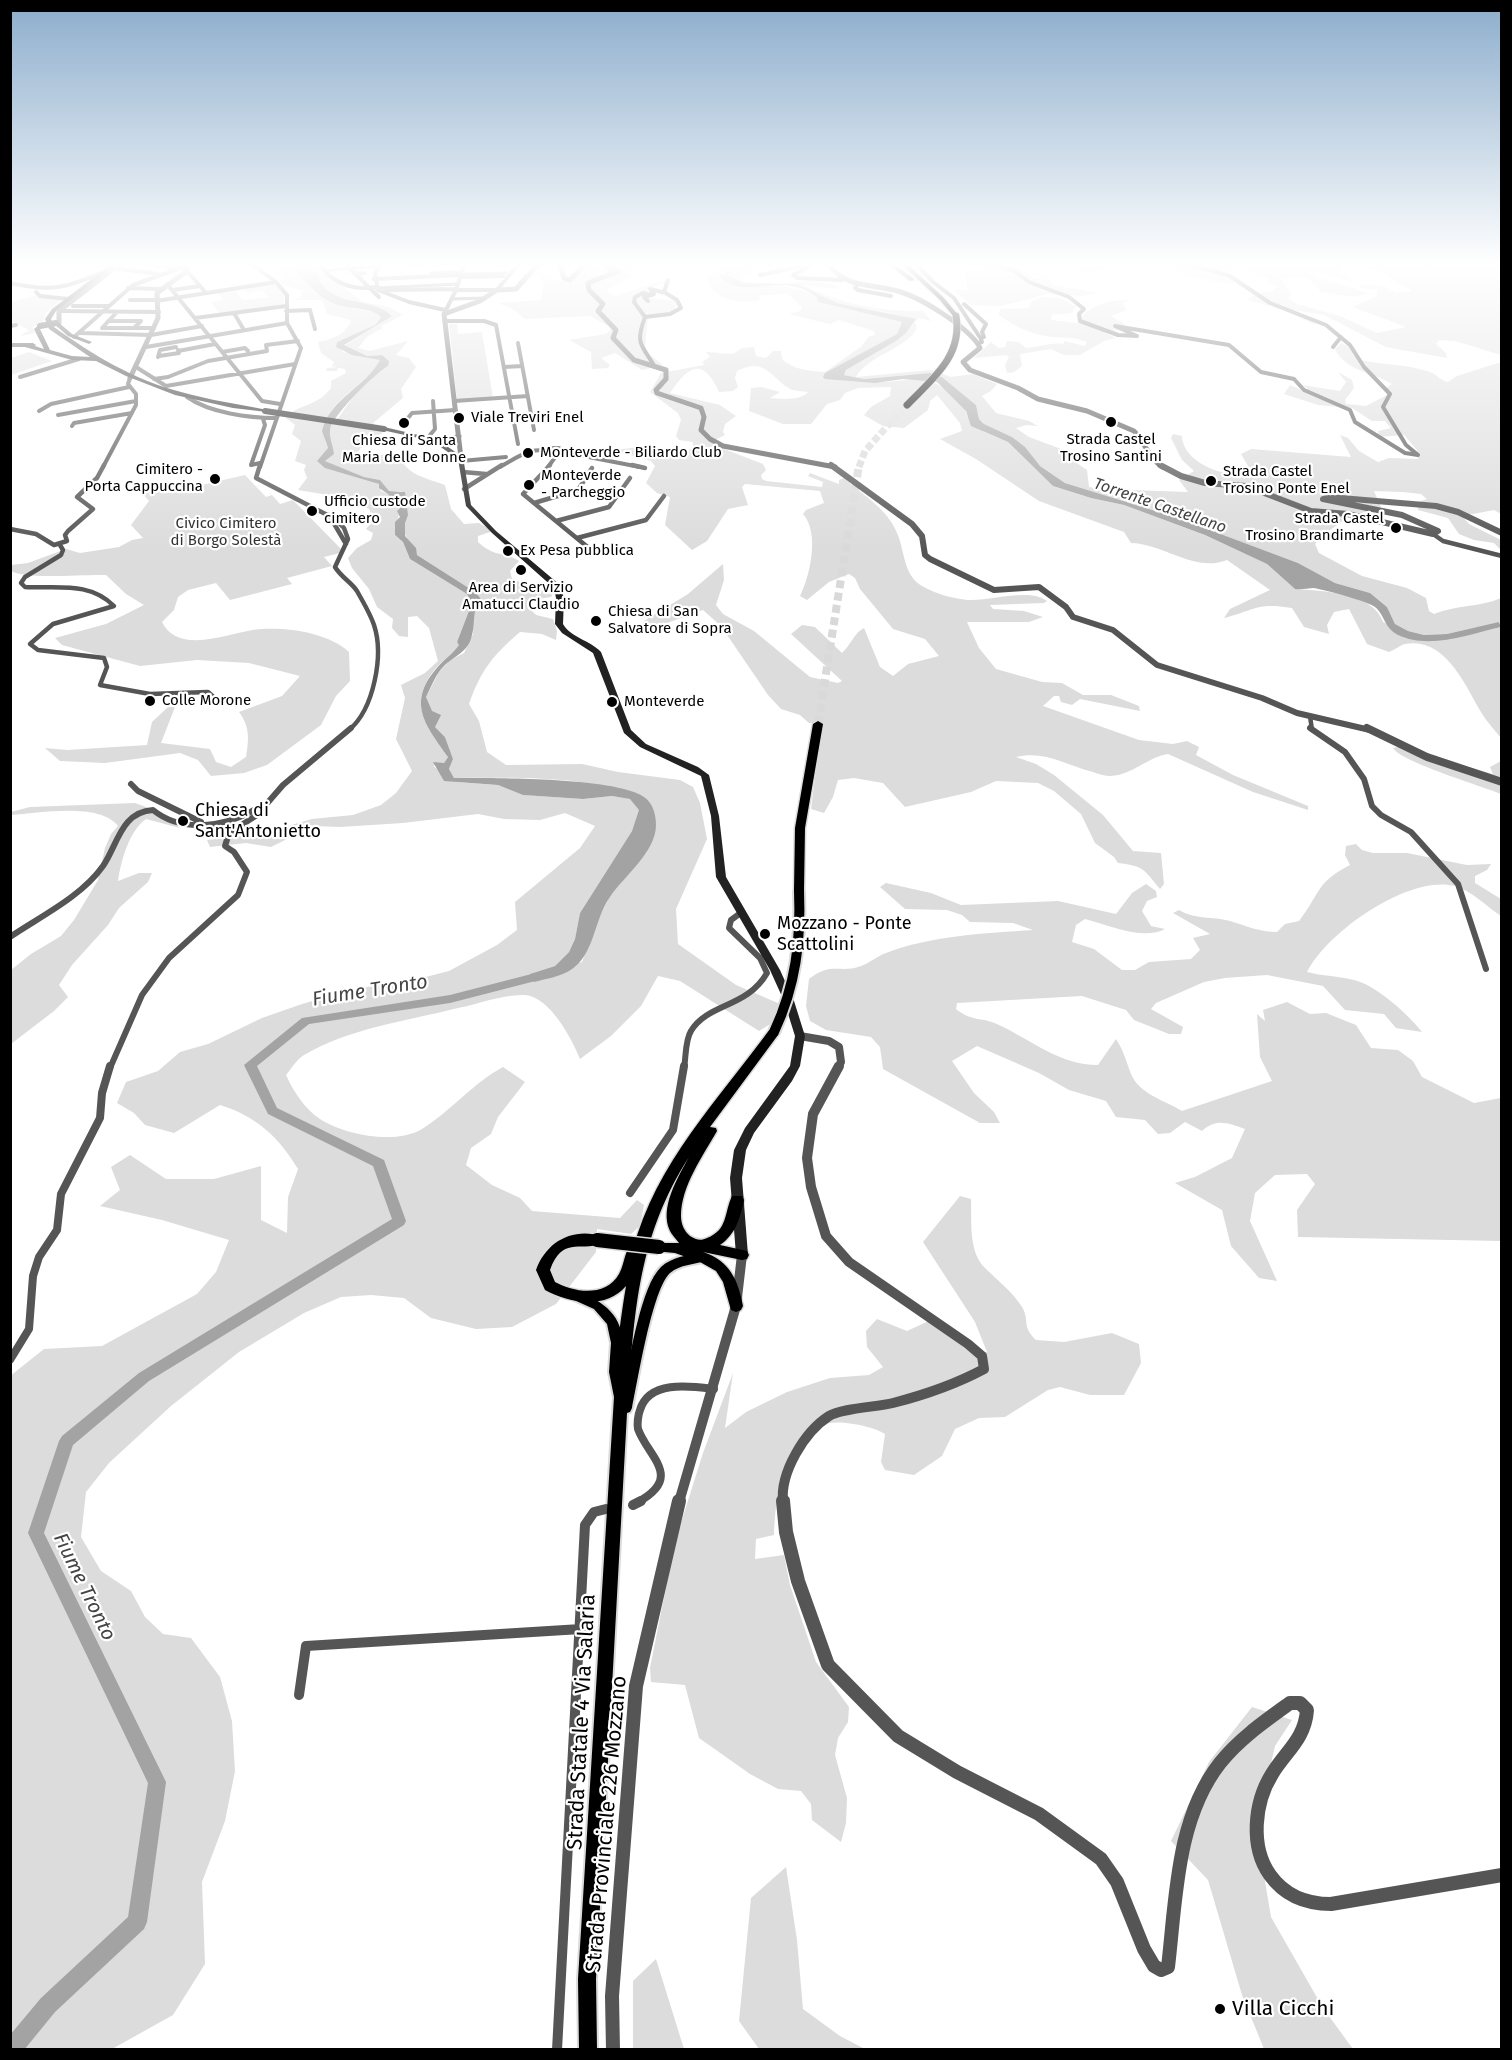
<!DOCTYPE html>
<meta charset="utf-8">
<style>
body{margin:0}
#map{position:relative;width:1512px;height:2060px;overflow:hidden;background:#fff;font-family:"Fira Sans",sans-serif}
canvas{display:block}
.frame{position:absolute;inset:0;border:12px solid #000;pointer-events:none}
</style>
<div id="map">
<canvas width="1512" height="2060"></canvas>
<div class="frame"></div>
</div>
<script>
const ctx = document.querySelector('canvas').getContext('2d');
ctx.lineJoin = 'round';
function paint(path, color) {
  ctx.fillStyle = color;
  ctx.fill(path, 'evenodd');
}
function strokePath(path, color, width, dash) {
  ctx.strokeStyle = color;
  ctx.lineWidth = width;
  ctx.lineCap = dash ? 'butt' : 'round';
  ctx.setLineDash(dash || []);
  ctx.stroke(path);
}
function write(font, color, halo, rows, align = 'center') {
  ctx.font = font + ' "Fira Sans",sans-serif';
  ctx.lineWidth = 4.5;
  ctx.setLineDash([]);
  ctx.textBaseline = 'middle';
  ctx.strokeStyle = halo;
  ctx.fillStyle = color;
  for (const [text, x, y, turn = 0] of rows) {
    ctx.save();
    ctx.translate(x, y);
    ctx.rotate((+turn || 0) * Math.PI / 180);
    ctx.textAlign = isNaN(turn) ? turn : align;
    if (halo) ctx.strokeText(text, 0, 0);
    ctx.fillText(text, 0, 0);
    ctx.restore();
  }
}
paint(new Path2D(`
 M266,262H289L305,279L312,291L341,306L375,312L382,318L375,325L337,342L343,352L381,360C364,390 310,406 328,448L318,461L379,484L381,491L388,494L400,508L395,535L403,542L410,559L467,594L472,603L457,642L460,645C453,654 443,660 436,668C406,704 427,727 448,757L444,763L433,766L456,782L498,785L523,795L583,799L612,796L631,799L640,810L632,831L580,913L575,939L569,952L555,966L530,974L582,962L598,920L609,898L648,847L643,797C585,775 516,778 454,778L449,769L453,759L445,737L435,727L426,697L439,672L450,660L464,653L473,634L475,592L417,555C415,546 407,541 405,534C401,518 414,510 402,491H389L380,480L364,477L325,461C337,449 325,435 331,425C333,421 339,418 341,414C354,395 367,378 388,366L382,355L367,356L344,346L392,315L380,308L330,294L319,280L317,271L305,262H318L321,268L362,302L389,307L403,315L381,326L383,328L368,336L358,348L370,351L408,341L396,355L409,358L416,367L401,389L403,398L373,423L383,434C368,435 359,450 351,462C371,461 378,452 399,453C404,475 427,478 445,485L451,509L464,524L479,523L493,531L478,536V542C495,558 504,551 519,561L510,571L512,579L545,592H554L551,597L532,600L528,607L536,615L553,619L557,631L556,640L542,634L520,632C493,655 481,670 469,704L479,721L487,752L506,765L582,764L618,772L680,780L693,787L700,803L707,839L676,909L678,944L736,985L780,1004L772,1023L759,1031L680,981L658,976L641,1006L611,1036L580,1059C572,1039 550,997 525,995C504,994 478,1004 458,1008C407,1021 350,1028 304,1055C297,1059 291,1069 286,1075C293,1091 305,1109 320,1119C345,1135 395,1145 422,1129C451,1111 473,1083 503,1067L525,1082L498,1117L491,1134L471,1148L466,1165L492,1185L520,1198L532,1211L620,1218L637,1200L644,1205L640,1226L631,1234L597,1229L596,1252L556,1304L512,1327L476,1329L431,1318L404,1298L371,1295L341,1297L304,1313L239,1352L171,1406L109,1463L86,1492L81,1537L101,1571L131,1591L145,1617L163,1634L191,1638L220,1677L232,1721L235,1771L225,1821L202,1882L205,1964L173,2015L112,2049H11L10,1376L44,1349L102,1346L197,1294L216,1272L229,1240L162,1220L100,1206L120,1190L111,1167L130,1155L166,1179H214L261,1166V1220L287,1233L288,1197L298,1169C279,1137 256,1116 220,1105L174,1133L145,1125L134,1113L117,1103L126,1082L158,1071L180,1052L208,1044L262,1018L302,1004L359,988L410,981L449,971L497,945L517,930L515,902L580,848L595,826L565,813L540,820L504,819L478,814L403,823L340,827L313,826L271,847L246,843L210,847L207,840L260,834L312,819L353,815L381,805L396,793L412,771L396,739L405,698L401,685L425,673L438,661L429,628L417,616L408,617V637L399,636L392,628L393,619L377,607L369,589L352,568L348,558L357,548L371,540L373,533L366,529L374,520L369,509L346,498L298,490L307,478L304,470L306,465L295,461L301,441L292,434L295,425L286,418C298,403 316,408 331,388V381L346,373L345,369L338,368L337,371H326L327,368L337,367L332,366L334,362L321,353L318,342C332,339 346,335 351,320L327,314L322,300H294L300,298L303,291L283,285L280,280L285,277Z
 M571,262H619L623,268L632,271L631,277L606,290L614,296L667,280L643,293L651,298L677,301L674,313L648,318L645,346L649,354L663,365L642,370L615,353L601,358L610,365L608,368L592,369L591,352L569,340L605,334L610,331V327L590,316L525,319L514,310L499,303L541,300L544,282L540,278L550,275L552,280L571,281L586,266L578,267Z
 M716,262H762L722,273L728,284C758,290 790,280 817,297L818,302L902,322L897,334L859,355L835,379C847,379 859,382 872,382C907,384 924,368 954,397C960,403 966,408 967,416L984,432L1008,442L1053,486L1091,498L1124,505L1205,535L1267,564L1295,589C1322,591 1373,592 1383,622L1428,640L1448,639L1501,627V738C1494,729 1486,721 1481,712C1465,685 1445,636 1405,644C1400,645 1395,650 1389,652L1367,644L1349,609L1334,612L1327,625L1329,634L1304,627L1292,608C1257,602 1255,610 1224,618L1230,609L1270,590L1227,560C1195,573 1164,544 1131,543L1124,532L1039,501L976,459L940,439L962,431L960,423L937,395L930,401L928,410L904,428L883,426L864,415L871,407L890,396L891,387L858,388L845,393L840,400L827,404L811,424H783L749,411L751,388L761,387L780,392L770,398C782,399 800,401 808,392C803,391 794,391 790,389C769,376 765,357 737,371L735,378L738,387L733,391L719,392C703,356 688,366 670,393L720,405L736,416L725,424L723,432L725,435L717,439L719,447L763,464L766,470L761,475L762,479L766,481L822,487L823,482L808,476L810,473L839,484V480L844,478C865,497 890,510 899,538C904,553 905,574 919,584C932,593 956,600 972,600C993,600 1031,588 1047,601L1044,603L990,605L993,609L1024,611L1043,617L1029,622H967L979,648L996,669L1042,682L1062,683L1083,695H1111L1139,706L1140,711L1080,699L1072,705L1061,702L1059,696H1054L1043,706L1139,740L1173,744L1187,741L1199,747L1196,755L1233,775L1308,806V810L1253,792L1168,754C1148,757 1132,775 1111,776C1105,776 1098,774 1093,772C1066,765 1044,750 1016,757L1036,764L1054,775L1103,815L1133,851L1161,853L1164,884L1160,889C1144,870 1145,866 1118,863L1114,857L1095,843L1081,814L1054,791L1038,783L996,781L971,792L905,807L883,783L854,778L838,780L833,797L824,813L811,809L822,724L809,723L800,715L781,709L768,695L721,626L703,610L656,627H643L644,621L688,594L723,564L724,580L716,605L723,614L754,631L810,677L838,683L842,681L791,634L802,625L815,627L842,653C850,646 855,632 864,628L880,667L893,676L908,664L939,656L925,639L893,629L860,589L855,578L849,574L829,582L807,600L800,596C810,576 820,533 803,514L806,510L824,503L820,491L745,484L742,487L748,505L728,509L707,541L692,550L665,525L670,497L657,493L646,483L655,466L651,461L614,450L640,447L688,451L693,446V442L679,440L676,436L681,420L678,413L650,392L661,373L704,365L702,362L710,357L706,352L733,354L742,348L754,347L756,356L766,358L773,351H781L782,359C794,370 809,371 825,372L862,346L868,337L875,335L874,331L839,320L830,324L789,314L800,311L802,307L787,293L759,296L760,300C741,304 710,301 707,276L718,270Z
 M771,262H809C801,264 793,267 785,268C770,269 749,264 741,281C765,291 805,274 838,286V289L803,285C841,304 881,312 923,311L931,321L919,318L915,322L917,328C908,348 867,356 856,377L931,370L951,377L973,374L997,384L991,391L982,396L996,413L1029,421L1038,426L1026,425L1016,428L1029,437L1072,453L1071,459L1087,470L1089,487L1100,489L1188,492L1179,480L1194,471L1182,460L1171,438L1173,434L1182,436C1182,457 1212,473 1231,473C1237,473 1243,470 1249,468L1241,454L1251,449L1351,457L1340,435L1348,438L1359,451L1378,462L1389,458L1418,459L1417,450L1404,435L1379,437L1378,431L1391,428L1385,421H1372L1352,408L1318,405L1284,394L1290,385L1306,392L1307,388L1302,385L1340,391L1346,382L1338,372L1352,380L1354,388L1345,400L1346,404L1366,406L1387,395L1385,389L1392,384C1373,372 1345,371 1335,349L1341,343L1349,347L1360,360C1382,365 1405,364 1427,371C1436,373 1439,380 1448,382L1457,376L1501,362V514L1494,510L1462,516L1469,524L1501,540V550L1494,543L1474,540L1459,534L1448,518L1418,510V502L1427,499L1421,494L1403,492L1374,491L1381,507C1373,511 1367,511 1358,514C1342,519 1327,532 1315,544L1319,553L1362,576L1407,588L1426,598L1429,611L1434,614C1456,605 1481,607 1501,598V622L1447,634L1424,635L1408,631L1395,624L1387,607L1370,593L1335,583L1298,563L1178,518L1065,483L1040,466L1012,437L984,424L979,419L976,405L942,377L930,373L864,379L844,375L846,370L896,341L906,333L915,321L891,313L837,303L798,284L743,283L726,275L740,269Z
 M985,262H1091L1108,264L1105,270L1083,273L1064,264H1012L1010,266L1029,272L1031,277L1039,280L1046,275L1053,285L1098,293L1081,296L1047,294L1002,306L971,305L954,290H968L964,271L992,269Z
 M1183,262H1501V355L1455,341L1439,340L1436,344L1446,353L1447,358L1386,347L1324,315L1293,310L1319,323L1313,324L1282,309L1247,300L1258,293L1272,291L1278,286L1267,282L1271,279L1238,267H1227L1235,277L1233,284C1219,282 1186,278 1176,269ZM1343,267L1380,271L1412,291L1396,293L1384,286L1357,285L1362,288L1377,290V296L1353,307L1406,327L1377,333L1340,316L1297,304L1287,298L1292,295L1281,278L1296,276L1308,278L1321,292L1354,297L1369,293L1311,275L1315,272C1331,271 1340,281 1356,282L1344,277L1340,270Z
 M275,283L285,295L282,306L220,314L211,302L223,300L216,291L233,289L243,300L269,297L262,290L247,293L243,287Z
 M34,296L62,299L46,313L43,322L32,327L36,333L20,336L29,330L11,321L10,302Z
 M1043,297L1059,298L1076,306L1072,313L1052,315L1051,320L1078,323C1085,306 1111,299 1129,300L1122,303L1127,310L1111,316L1124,324V329L1103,332L1116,338L1104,341L1080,355H1064L1051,349L1020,354L1022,366L1014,372L1007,373L1005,365L1009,357L1006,355L974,358L991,342L999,348L1005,347L1007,341L1019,342L1026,348C1039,347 1052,342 1064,344V341L1085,346L1087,342C1075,337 1066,338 1053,337C1033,335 1015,327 999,315L1000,309L1029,308L1032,301Z
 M449,324H457L458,334L482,332L493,398L457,401Z
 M29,352L52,361L11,375V358Z
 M245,475L266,497L272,495L280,504L293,500L344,552L324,557L332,566L287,578L292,584L230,600L216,583L188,590L178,597L174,610L162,622C179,657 232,631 261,629C289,627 329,633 349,652L350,681L336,696L321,725L267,765L244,773L211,776L198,760L180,753L105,763L60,761L45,748L67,750L147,745L152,722L168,707H175L161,743L210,749L216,762L231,767L246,757C249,739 250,727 239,712L282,696L300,676L249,663L197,660L140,666L62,645L55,638L106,624L144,605L126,594L106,575C84,574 26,580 11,571V565L28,563L66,549L80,553L119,547L132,540L143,538L131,525L149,501L136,486L157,482L167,493Z
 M1398,747L1493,774L1490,767L1501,761V794C1482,786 1401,762 1393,748Z
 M135,803L160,812L180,828L146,819C129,831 121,861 118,881L139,873H152L148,882L119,908L108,925L72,965L59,985L68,997L54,1011L11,1044V970L31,954L61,936L74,920L98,880L105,848L111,834L118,826C100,802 39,813 11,815V812L30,807Z
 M1356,844L1362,850L1373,853H1407L1467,865L1491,864L1487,870L1475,876V883L1501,899V916C1487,907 1472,891 1455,886C1409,874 1327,932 1307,972C1322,976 1339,976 1354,980C1376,985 1408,1014 1422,1032L1396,1028L1384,1014L1345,1010L1323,986L1267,975L1225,978L1204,982L1156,1003L1151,1009L1183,1027L1181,1034H1169L1134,1020L1126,1010L1082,996L957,1003L956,1009C974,1023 981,1016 999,1025C1033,1041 1060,1065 1098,1065L1116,1039C1124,1051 1126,1061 1131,1074C1139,1094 1166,1101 1182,1111L1272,1081L1260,1057L1257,1014L1265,1021L1263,1010L1287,1002L1310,1014L1326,1013L1356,1025L1371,1048L1398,1050L1413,1061L1422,1077L1474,1103L1501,1098V1241L1298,1237L1297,1210L1315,1184L1307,1174L1275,1175L1255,1193L1250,1221L1277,1281L1259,1278L1231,1246L1222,1210L1175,1183L1195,1177L1232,1158L1245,1129C1227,1123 1217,1118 1202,1131L1185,1122L1170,1133L1158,1134L1145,1120L1116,1117L1106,1101L1069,1090L1039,1073L977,1046L952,1061L974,1093L994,1112L1000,1123H980L883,1069L880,1047L871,1037L826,1030L810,1021L806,1006L809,979C832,961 840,974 861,966C870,963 877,956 886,953C929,936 987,933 1033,930L1013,923L970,922L962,915L947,910L905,909L880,887L886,883L931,893L961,905L1058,901L1116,914L1132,893L1146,884L1156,891L1157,897L1147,901L1142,911L1151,926L1165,929C1144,941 1108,925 1085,919L1076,925L1072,942L1094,949L1122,970H1135L1149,962L1191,959L1200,950L1193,938L1210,934L1173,913L1179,910C1196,920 1212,916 1230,921C1247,926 1259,932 1277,932L1285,924L1299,921C1320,894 1316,882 1350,865L1345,855L1346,846Z
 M960,1196L971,1199C972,1220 968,1250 984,1267C997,1280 1012,1291 1022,1307C1030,1320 1021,1326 1036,1340L1064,1342L1112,1333L1139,1344L1141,1363L1124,1395H1090L1060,1387L1048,1390L1005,1417L979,1418L955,1429L942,1456L914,1475L885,1470L881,1462L885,1434C872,1427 862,1425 846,1423C785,1416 776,1489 774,1535L756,1539L755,1559L784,1555L790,1585L816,1662L849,1707L848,1722L838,1738L835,1755L847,1798L846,1823L841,1842L812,1820L811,1804L801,1791L778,1789L750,1774L699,1738L685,1685L651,1682L650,1668L675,1542L703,1453L733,1373L725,1428L746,1412L787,1392L830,1378L869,1375L883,1367L867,1347L866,1331L877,1319L907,1331L931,1320L971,1352H987L975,1322L923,1242Z
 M1252,1707L1292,1720L1275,1746L1256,1828L1271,1917L1323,2008L1353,2049H1264L1242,1995L1208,1880L1171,1841L1209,1762Z
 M786,1867L797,1940L803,2009L840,2036L865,2049H759L739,2021L751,1898Z
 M656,1959L684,2049H633V1981Z`), '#dcdcdc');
paint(new Path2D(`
 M289,262H305L320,275L319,280C336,308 371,296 392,316L344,345L367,356L382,355L389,361L388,366C375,373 331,417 330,430C329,437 333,446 334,454L325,461L364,477L380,480L389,491L405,492L408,515L405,523V536L416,548L417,555L475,592L481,599C471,612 476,621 472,635C468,655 450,656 439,672C434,679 430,689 426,697L432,711L441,715L435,727L445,737L453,759L449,769L454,778C493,778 615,777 644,797C653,803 656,815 656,825C656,852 624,876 610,897C593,921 595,956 569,971C559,977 545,979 534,982L530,974L555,966L569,952L575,939L580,913L632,831L639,810L630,799L612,796L583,799L523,795L498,785L444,781L433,762L444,763L448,757C427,727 406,704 436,669C443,660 453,654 459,645L457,642L472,603L467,594L410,559L403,542L395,535V522L400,517L397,511L400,508L388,494L379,488V484L325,468L317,461L328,448L322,431C330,398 365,388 380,360L352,355L336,347L337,342L375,325L381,318C376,308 353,309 342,306C317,300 305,280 289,262Z
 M762,262H774L740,269L727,275L743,283L798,284L837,303L916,319L906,333L896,341L846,370L844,375L864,379L930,373L942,377L976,405L979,419L984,424L1012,437L1025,447L1040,466L1065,483L1178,518L1298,563L1335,583L1370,593L1387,607L1395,624L1408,631L1424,635L1447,634L1499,622L1501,627C1469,634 1430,650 1398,635C1384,628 1385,615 1375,607C1367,601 1325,590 1314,588C1308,588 1302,590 1295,589L1267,564L1205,535L1124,505L1091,498L1053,486L1008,442L971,426L966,411L937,382L903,379L875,383L825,379L823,377L825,373L897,334L902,322L818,302L817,297C811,293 803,288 796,287C771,280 739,298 719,276L735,269Z`), '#a3a3a3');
paint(new Path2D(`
 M547,970L551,971L553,974L551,977L450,1003L309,1024L257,1066L277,1108L384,1160L406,1221L404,1225L149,1381L73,1445L44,1533L166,1782L147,1922L144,1929L55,2012L24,2050H10V2035L41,1998L128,1917L148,1783L28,1533L59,1441L62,1436L139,1373L392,1219L373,1166L268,1114L244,1065L302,1018L450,995Z`), '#a3a3a3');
strokePath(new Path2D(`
 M859,467L865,451L902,410`), '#d9d9d9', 7, [7, 3]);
strokePath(new Path2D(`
 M818,724L859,465`), '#d9d9d9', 8, [8, 4.5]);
const primary = new Path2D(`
 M701,1253L705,1255L707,1258L705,1261C693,1265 681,1264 670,1273C652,1290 638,1380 632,1408L630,1412L627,1413L596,1979L597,2050H579L578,1979L614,1397L609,1372L611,1343L607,1324L594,1309L574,1300L572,1297L574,1294L578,1292C604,1301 623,1316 623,1346C623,1359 621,1370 624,1383C631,1355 641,1286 661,1267C672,1257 687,1255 701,1253Z`);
const trunk = new Path2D(`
 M886,262H892L915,280L910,281Z
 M899,262H905L943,297L958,315V317H954L939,299Z
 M818,721L823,724L805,828L804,890L799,893L794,890L795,828L813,724Z
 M774,1028L780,1032L778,1035L710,1127L716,1128L717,1131C703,1156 681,1186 681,1216C681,1224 684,1231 690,1236C696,1240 701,1241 707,1238C728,1230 724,1213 732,1196H742L744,1200C740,1218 736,1234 720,1245L747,1251L749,1255L747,1259L742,1260L703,1252C730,1261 738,1280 743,1306L741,1310L736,1312L731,1310L723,1282L716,1271L700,1262L675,1253L654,1251L652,1247L654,1243H679C676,1239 672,1235 670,1231C659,1208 678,1177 689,1157C639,1235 635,1307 628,1397L626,1401L621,1403L616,1401C610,1389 623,1304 626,1286C606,1310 569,1303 545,1290L536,1270C546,1242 572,1227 602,1236L604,1240L602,1244C578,1251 562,1237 550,1270L555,1282C575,1293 606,1297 619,1274C623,1267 624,1258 627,1251L633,1250C655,1164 719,1099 770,1029Z`);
strokePath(primary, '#dbdbdb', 4);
strokePath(trunk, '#dbdbdb', 3);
strokePath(new Path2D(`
 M429,263H465
 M324,271L348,268
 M353,273H365L355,275
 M431,273L461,272
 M461,274L506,273
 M376,288L458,284
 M451,299L485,298`), '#555', 3);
strokePath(new Path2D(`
 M131,262L178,268
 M249,262L276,282L287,295V323L301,348L260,467
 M318,262C331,283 353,291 376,287
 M343,262L379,297
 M382,262L375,273L378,290L409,302L445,310
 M384,262L410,264
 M914,262L933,282L954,298L981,339L982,342L978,343
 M987,262L1015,271L1029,282L1069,297L1084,309L1079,314L1080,321L1118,335L1137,336L1115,326L1229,345L1261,372L1294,379L1304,390L1350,410L1355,422L1405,453L1418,455L1406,445L1383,407L1390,394L1364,367L1350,345L1326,325L1270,303L1230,276L1182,262
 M1422,262L1430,264
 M815,263L793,275L798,278L842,280
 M829,263L860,262
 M409,265H427L429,262
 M113,268L159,274
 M348,268L378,266
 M187,271L206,293
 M611,274L620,272L612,265L614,262
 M760,275L801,266
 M460,277L503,276
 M374,279L460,275
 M10,283C56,293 66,287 108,270
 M167,284L262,401L280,404
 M857,285L855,288L858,290L891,296
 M128,288L161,289
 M172,290L200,286
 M385,290L457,289
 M456,290H497L520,262
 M36,292L40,296L69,299
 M130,300H156
 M156,301L276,282
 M648,301L644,297L654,294L650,289L666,293
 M964,304L986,324L982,332L984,337
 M73,306H109
 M62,311L159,312
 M286,311L310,310L315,329
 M117,312L102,328H154
 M234,313L244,330
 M444,314L456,290L465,262
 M645,317L634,302L635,297L643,293L652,295
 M195,318L286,306
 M108,321H141L134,328
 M445,321H484L496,325L518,444
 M10,326L16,325
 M81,333L151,335L202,326
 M74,337L133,285L186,266
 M518,343L534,430
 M146,347L287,323
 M1333,347L1341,337
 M178,351L215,344
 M222,352L245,348L248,351
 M159,356L179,353L178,350
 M158,357L160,350L176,347
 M136,367L166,386L295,364
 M504,367L522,366
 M655,367C641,344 635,344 645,317L670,314L681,308L677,300L664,292L668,280
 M20,377L79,359
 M154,379L168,377L208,361L267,351L266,345L298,341
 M187,397C210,413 249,418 276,418
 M454,401L528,396
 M39,411L51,404L129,387
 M58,415L136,401
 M408,418L412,413L455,410
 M72,426L74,423L132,413
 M430,435L435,429L433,401
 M545,448H559L573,454L640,467
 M461,461L506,457
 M260,463L251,465L265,425L263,419
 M103,467L136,405V394L128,384L130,378
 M500,467C518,457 536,442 556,456L548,467`), '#555', 4);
strokePath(new Path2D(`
 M260,465L256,478L335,519L344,528L348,539L335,567C341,577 351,582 357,591C363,602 370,613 374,625C384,655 374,709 349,730
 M550,465L523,494L590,549
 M632,465L645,468
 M463,472L486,474
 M464,489L502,465
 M534,503L578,490L592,468
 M329,515L346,544
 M556,521L609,507L630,478
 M10,529L36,534L54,545L67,541L65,535L68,531L93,509L77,497L97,478L104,465
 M1433,534L1443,541L1502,556
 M577,538L646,520L664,496
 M60,545L63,550L61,555L25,577L21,583L25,587C58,589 89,581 114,606L53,624L30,644L38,650L104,658L107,667L100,685L150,694L208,692L219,702
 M1310,716L1312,730`), '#555', 4.5);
strokePath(new Path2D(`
 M1310,728L1345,752L1364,779L1372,806L1381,815L1411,832L1458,884L1486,969
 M131,784L138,791L201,822
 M10,937C41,916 81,897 103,866C118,844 121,812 153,810C184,835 231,826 262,805
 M110,1068L142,995L169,958L238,895L247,872L234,852L225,846L229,833L257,815L283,785L351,728
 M684,1068C686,1058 685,1040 691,1031C708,1003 747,1008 767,973L760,958L729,928L731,920L742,912`), '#555', 6);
strokePath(new Path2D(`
 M630,1193L673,1130L684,1066
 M10,1360L29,1329L33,1276L39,1257L57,1230L61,1194L100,1118L102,1093L110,1066
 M638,1502C684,1477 648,1457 638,1429C637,1424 638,1415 640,1410C649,1380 690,1386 714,1389`), '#555', 8);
strokePath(new Path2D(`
 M633,1505L641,1501
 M299,1695L306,1646L581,1629
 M557,2050L585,1525L594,1512L606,1509`), '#555', 10);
strokePath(new Path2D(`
 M559,262L564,278L570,280L587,262
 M602,262L612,271L611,274L588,283L589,290L603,304L598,311L616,330L613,338L634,360L666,370V379L656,390L657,393L701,408L704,417L701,430L710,439L723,446L835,467
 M811,262H821
 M827,262C845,290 873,283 901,292C923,299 964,325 978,344L980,348L963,362L970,370L1018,388L1038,399L1087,411L1134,431C1145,442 1148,458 1163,467
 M59,323V311L122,262
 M130,378L158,318L157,293L187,271L186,266L200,262
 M434,440H448L459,436
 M461,458L444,314L480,301L497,290L516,289L540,262`), '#555', 5);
strokePath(new Path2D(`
 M831,465L912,524L922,536L925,555L930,559L994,590L1039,587L1066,607L1073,617L1113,630L1157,665L1262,698L1297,713L1370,730
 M1160,465L1181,476L1205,483L1246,486L1311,511L1348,514L1433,534L1438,531L1402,515L1323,499L1329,497L1436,506L1458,512L1502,533`), '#555', 6);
strokePath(new Path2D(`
 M1367,728L1427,757L1502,782
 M800,1036L829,1041L839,1047L841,1062L838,1068`), '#555', 8);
strokePath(new Path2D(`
 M679,1502L736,1306L742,1255
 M783,1502C780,1473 804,1432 829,1416C842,1408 877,1407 893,1403C924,1395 956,1384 984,1369L982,1356L968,1344L849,1262L826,1236L811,1187L807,1158L813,1114L839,1066`), '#555', 10);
strokePath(new Path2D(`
 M783,1501L786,1532L798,1581L828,1665L898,1736L957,1772L1039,1814L1101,1859L1117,1882L1144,1949L1154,1966L1161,1970L1168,1967C1176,1900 1176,1819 1220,1763C1239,1739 1265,1721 1290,1703H1300L1307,1710C1305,1739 1286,1751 1272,1774C1254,1803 1250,1847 1270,1875C1285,1896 1307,1904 1331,1904L1502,1875
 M613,2050L612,1996L636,1686L679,1501`), '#555', 14);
paint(new Path2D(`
 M114,262H120L56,311L51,319L54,327C93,355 134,380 181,392C209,400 238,404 267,410V412L233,408L175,395L126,376L96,361L72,360L25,347H10V343H33L36,345L35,346L44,349L34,329L40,324L43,326L40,329L50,350L72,356L90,357L49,329L45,319L52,309Z
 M54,322H58L72,334L92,342L89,344L68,336L54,324Z
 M384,427L436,439L463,457L471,505L496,531L560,585L564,598L563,624C571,638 590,640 601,652L631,730L646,744L698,767L709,775L719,816L726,877L780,970L794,1001L805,1036L800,1066L792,1081L754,1133L746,1150L742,1178L748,1255L746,1258L742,1260L738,1258L736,1255L730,1178L734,1150L745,1128L790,1066L795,1036L784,1001L770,970L716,877L711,816L701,776L640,747L624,733L593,653L562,633L555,624L556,598L554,588L492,533L466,506L458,459L432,441L382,430V428Z`), '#222');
paint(primary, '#000');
paint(trunk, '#000');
const trunkBridgeFar2 = new Path2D(`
 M907,405C932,379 963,356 956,316`);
const trunkBridgeFar1 = new Path2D(`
 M774,1032C796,985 801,941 799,890`);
const trunkBridge = new Path2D(`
 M597,1240L659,1247`);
strokePath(trunkBridgeFar2, '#dbdbdb', 8, []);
strokePath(trunkBridgeFar1, '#dbdbdb', 14, []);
strokePath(trunkBridge, '#dbdbdb', 17, []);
strokePath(new Path2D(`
 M40,326L56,323
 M265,411L384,429`), '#222', 6);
strokePath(trunkBridgeFar2, '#000', 7);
strokePath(trunkBridgeFar1, '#000', 10);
strokePath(trunkBridge, '#000', 14);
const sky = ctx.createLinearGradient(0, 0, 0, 550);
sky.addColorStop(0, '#8cadcc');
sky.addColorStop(0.48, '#fff');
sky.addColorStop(1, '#ffffff00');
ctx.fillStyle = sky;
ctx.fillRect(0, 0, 1512, 550);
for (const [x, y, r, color] of [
 [459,418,6,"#000"],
 [1111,422,6,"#000"],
 [404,423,6,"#000"],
 [528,453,6,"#000"],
 [215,479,6,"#000"],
 [1211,481,6,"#000"],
 [529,485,6,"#000"],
 [312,511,6,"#000"],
 [1396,528,6,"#000"],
 [508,551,6,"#000"],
 [521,570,6,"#000"],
 [596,621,6,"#000"],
 [150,701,6,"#000"],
 [612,702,6,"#000"],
 [183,821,6,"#000"],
 [765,934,6,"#000"],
 [1220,2009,6,"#000"]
]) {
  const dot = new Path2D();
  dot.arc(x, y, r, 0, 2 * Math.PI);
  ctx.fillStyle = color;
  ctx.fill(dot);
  strokePath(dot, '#fff', 2);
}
write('15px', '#000', '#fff', [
 ["Viale Treviri Enel",471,418],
 ["Strada Castel",1111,440,"center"],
 ["Trosino Santini",1111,457,"center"],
 ["Chiesa di Santa",404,441,"center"],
 ["Maria delle Donne",404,458,"center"],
 ["Monteverde - Biliardo Club",540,453],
 ["Cimitero -",203,470,"right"],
 ["Porta Cappuccina",203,487,"right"],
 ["Strada Castel",1223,472],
 ["Trosino Ponte Enel",1223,489],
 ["Monteverde",541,476],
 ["- Parcheggio",541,493],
 ["Ufficio custode",324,502],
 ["cimitero",324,519],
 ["Strada Castel",1384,519,"right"],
 ["Trosino Brandimarte",1384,536,"right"],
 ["Ex Pesa pubblica",520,551],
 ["Area di Servizio",521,588,"center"],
 ["Amatucci Claudio",521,605,"center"],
 ["Chiesa di San",608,612],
 ["Salvatore di Sopra",608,629],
 ["Colle Morone",162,701],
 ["Monteverde",624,702]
], 'left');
write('15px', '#333', '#fff', [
 ["Civico Cimitero",226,524],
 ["di Borgo Solestà",226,541]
]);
write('italic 16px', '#444', '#fff', [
 ["Torrente Castellano",1160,506,19]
]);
write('18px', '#000', '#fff', [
 ["Chiesa di",195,811],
 ["Sant'Antonietto",195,832],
 ["Mozzano - Ponte",777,924],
 ["Scattolini",777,945]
], 'left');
write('italic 20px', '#444', '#fff', [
 ["Fiume Tronto",370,991,-9],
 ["Fiume Tronto",84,1587,64]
]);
write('21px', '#000', '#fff', [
 ["Strada Statale 4 Via Salaria",582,1722,-87],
 ["Strada Provinciale 226 Mozzano",607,1824,-85]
]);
write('21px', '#000', '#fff', [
 ["Villa Cicchi",1232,2009]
], 'left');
</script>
